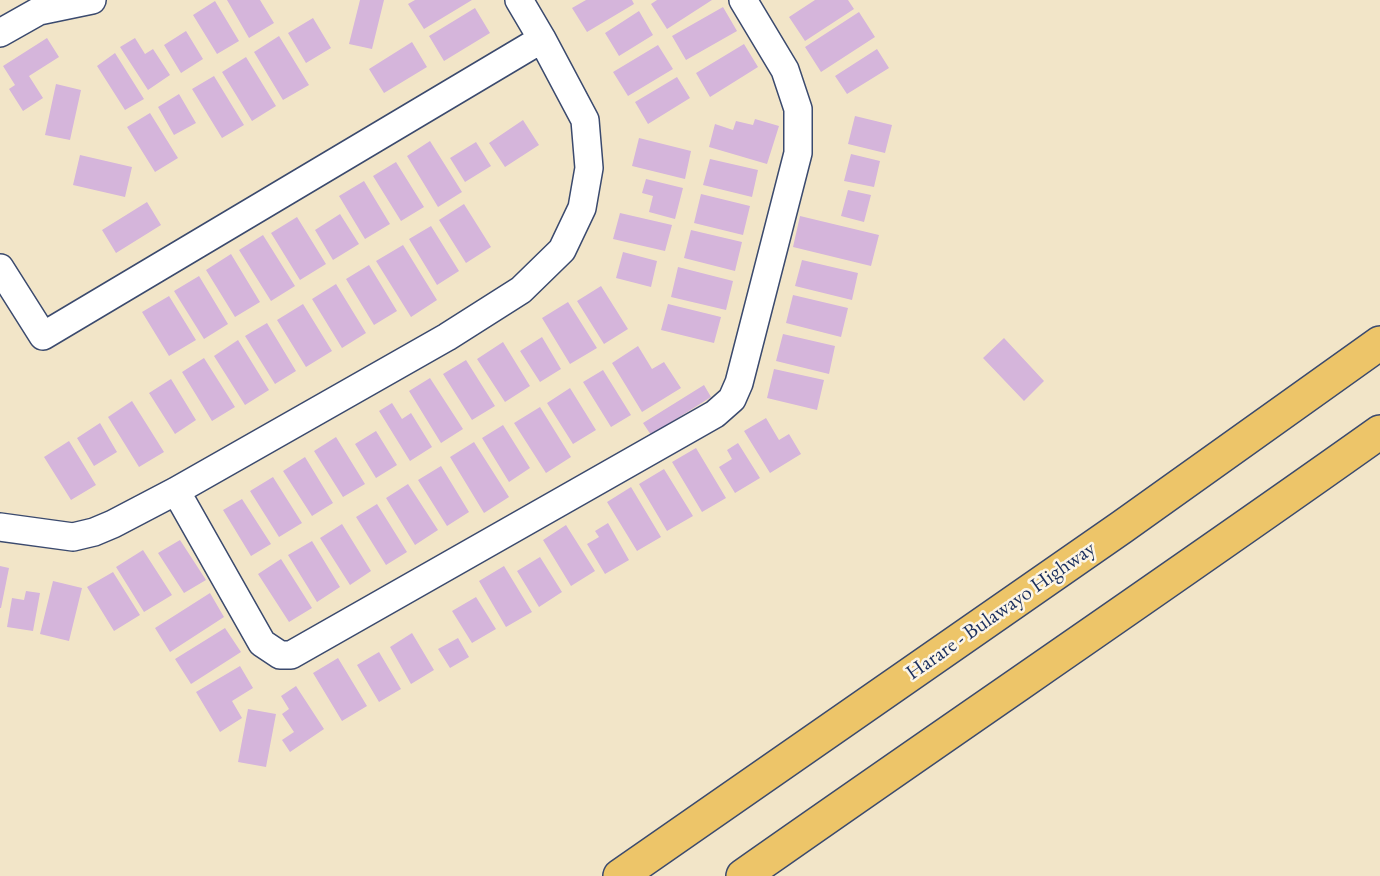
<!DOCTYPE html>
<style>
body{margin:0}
canvas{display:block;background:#f2e5c8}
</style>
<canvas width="1380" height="876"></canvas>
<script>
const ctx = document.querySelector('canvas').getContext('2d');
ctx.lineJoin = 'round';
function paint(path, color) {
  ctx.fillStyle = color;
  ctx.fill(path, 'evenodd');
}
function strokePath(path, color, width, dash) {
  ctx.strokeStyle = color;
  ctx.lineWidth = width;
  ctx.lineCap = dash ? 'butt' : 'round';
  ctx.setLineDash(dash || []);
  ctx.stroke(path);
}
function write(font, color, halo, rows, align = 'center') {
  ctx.font = font + ' "EB Garamond",serif';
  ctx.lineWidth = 5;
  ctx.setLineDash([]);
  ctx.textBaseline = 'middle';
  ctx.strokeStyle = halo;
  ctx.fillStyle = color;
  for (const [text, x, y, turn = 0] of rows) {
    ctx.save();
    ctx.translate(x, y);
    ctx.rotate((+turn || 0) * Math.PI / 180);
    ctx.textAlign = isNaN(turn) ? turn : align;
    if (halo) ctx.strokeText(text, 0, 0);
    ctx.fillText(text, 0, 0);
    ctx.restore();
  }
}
paint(new Path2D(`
 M227,0H260L274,23L249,38Z
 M360,0H384L372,49L349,44Z
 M415,0H472L424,29L408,4Z
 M586,0H632L634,4L587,32L572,8Z
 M657,0H712L667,29L651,4Z
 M815,0H848L854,9L805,41L789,17Z
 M215,1L239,41L217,54L193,15Z
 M723,7L737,31L686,60L672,36Z
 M475,8L490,33L444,61L429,36Z
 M639,11L653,35L619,56L605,33Z
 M859,12L875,37L821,72L805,47Z
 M313,18L331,48L306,63L288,33Z
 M186,31L203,59L181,73L164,45Z
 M279,36L309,85L283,100L254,52Z
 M47,38L59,57L29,76L43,98L23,111L9,89L15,85L3,66Z
 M135,38L145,54L153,49L170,75L148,90L120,47Z
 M412,42L427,67L384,93L369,69Z
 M744,44L758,67L710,97L696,73Z
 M658,45L673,69L628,96L613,72Z
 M877,49L889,68L847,94L835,76Z
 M115,53L144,99L125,110L97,66Z
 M246,57L276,106L252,121L222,72Z
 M214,76L244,125L222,138L192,89Z
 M677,77L690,98L648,124L635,102Z
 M56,84L81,90L70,140L45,135Z
 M179,94L196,123L174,135L158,107Z
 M150,113L178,158L155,172L127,127Z
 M855,116L892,125L885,153L848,144Z
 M755,119L779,126L767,164L709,147L715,124L733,130L736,121L753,125Z
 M523,120L539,145L505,167L489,143Z
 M639,138L691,151L685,179L632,166Z
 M430,141L462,192L438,207L407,156Z
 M476,142L491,166L465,182L450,158Z
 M851,154L880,161L874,187L844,181Z
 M80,155L132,167L125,197L73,185Z
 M710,159L758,170L752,197L703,185Z
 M396,162L424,207L401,221L373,176Z
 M646,179L683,188L675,219L649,212L653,196L642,193Z
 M364,181L390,224L365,239L339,196Z
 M848,190L871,195L864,222L841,216Z
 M701,194L750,206L743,235L694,223Z
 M147,202L161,225L116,253L102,230Z
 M464,204L491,247L466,263L439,220Z
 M620,213L672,225L665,251L613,239Z
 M340,214L359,244L333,260L315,230Z
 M800,216L879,235L871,266L793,247Z
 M297,217L326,264L300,280L271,233Z
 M431,226L459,271L437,285L409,239Z
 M691,230L742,242L735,271L684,258Z
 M263,235L295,286L271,301L239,250Z
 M403,245L437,300L411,317L376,261Z
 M623,252L657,261L651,287L616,278Z
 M231,254L260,302L235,317L206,270Z
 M802,260L858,273L852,300L795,286Z
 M369,265L397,311L374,325L346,279Z
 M678,267L733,281L726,310L671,297Z
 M199,276L228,324L204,339L174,291Z
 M336,284L366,333L342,348L312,299Z
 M601,286L628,329L604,344L577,301Z
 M793,295L848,308L841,337L786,323Z
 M169,296L196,340L169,356L142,312Z
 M568,302L597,348L570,364L542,318Z
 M303,304L332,351L306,367L277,320Z
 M668,304L721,317L714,343L661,330Z
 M267,323L296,371L275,384L245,336Z
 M783,334L835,346L829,374L776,361Z
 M542,337L561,369L540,382L520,351Z
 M1004,338L1044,381L1024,401L983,358Z
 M238,340L269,390L245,405L214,356Z
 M503,342L530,386L505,402L477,359Z
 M638,346L652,369L664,362L681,388L642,412L612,363Z
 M204,358L235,407L212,421L182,372Z
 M466,360L495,406L472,420L443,374Z
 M774,369L824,380L817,410L767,398Z
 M603,370L631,415L611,427L583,382Z
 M430,378L463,429L441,443L409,391Z
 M171,379L196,420L175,434L149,393Z
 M704,385L711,397L651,435L643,423Z
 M570,388L596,430L573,444L547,403Z
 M132,401L164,452L139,467L108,417Z
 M392,403L402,419L411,413L432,447L410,461L379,411Z
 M540,407L571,457L546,473L514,423Z
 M766,418L779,440L789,434L801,454L770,473L744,431Z
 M100,423L117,452L94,466L77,438Z
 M503,425L530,468L509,482L482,438Z
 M376,431L397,465L376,478L355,444Z
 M336,437L365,484L343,497L314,451Z
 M69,441L96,485L71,500L44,457Z
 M474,442L509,497L484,513L450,457Z
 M738,443L760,478L735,493L719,467L732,459L727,450Z
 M696,448L726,498L702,512L672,462Z
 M305,457L333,503L312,516L283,471Z
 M441,466L469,512L447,526L418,480Z
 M664,469L693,516L667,531L639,484Z
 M273,477L302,523L279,537L250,491Z
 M408,484L438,530L415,545L386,498Z
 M631,487L661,537L637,551L607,502Z
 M242,499L271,544L251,556L223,510Z
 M377,504L407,552L386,565L356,517Z
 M608,523L629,560L605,574L587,544L599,537L595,531Z
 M342,524L371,571L350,585L320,538Z
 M566,525L595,571L571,586L543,540Z
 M180,540L206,580L184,593L158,553Z
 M312,541L340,587L317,602L288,555Z
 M143,550L172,595L144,612L116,567Z
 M540,557L562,592L539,607L517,571Z
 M281,559L312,608L289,622L258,574Z
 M0,566L9,568L1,608H0Z
 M504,566L532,612L506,627L479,581Z
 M113,572L140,615L114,631L87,587Z
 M53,581L82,588L69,641L40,634Z
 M26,591L40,593L33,631L7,627L12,598L24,600Z
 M210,593L224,617L170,652L155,628Z
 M476,597L496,629L472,643L452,611Z
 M225,628L241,652L191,684L175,659Z
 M412,633L434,670L411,684L390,647Z
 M458,638L469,657L450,668L438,649Z
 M379,652L401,689L379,702L357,665Z
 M338,658L367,706L342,721L313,673Z
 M240,666L253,688L232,701L242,718L220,732L196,692Z
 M296,686L324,729L290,752L282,740L294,732L282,714L289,709L281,696Z
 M248,709L276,714L266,767L238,762Z`), '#d5b5db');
const minor = new Path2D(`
 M0,33L39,11L92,0
 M0,268L43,336L542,39
 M176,491L262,643L280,655H291L715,414L732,399L739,383L798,153V109L785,70L743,0
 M0,527L73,537L94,532L113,524L176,491L447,337L521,290L562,250L582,208L589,168L585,120L542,39L519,0`);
const trunk = new Path2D(`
 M620,876L1122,527L1380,343
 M743,876C955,727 1169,582 1380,432`);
strokePath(minor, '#3b4a6e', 30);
strokePath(trunk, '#3b4a6e', 36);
strokePath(minor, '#fff', 27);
strokePath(trunk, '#edc569', 33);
write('21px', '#1b2f5e', '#fcf5e5', [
 ["Harare - Bulawayo Highway",1001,611,-35]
]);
</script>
